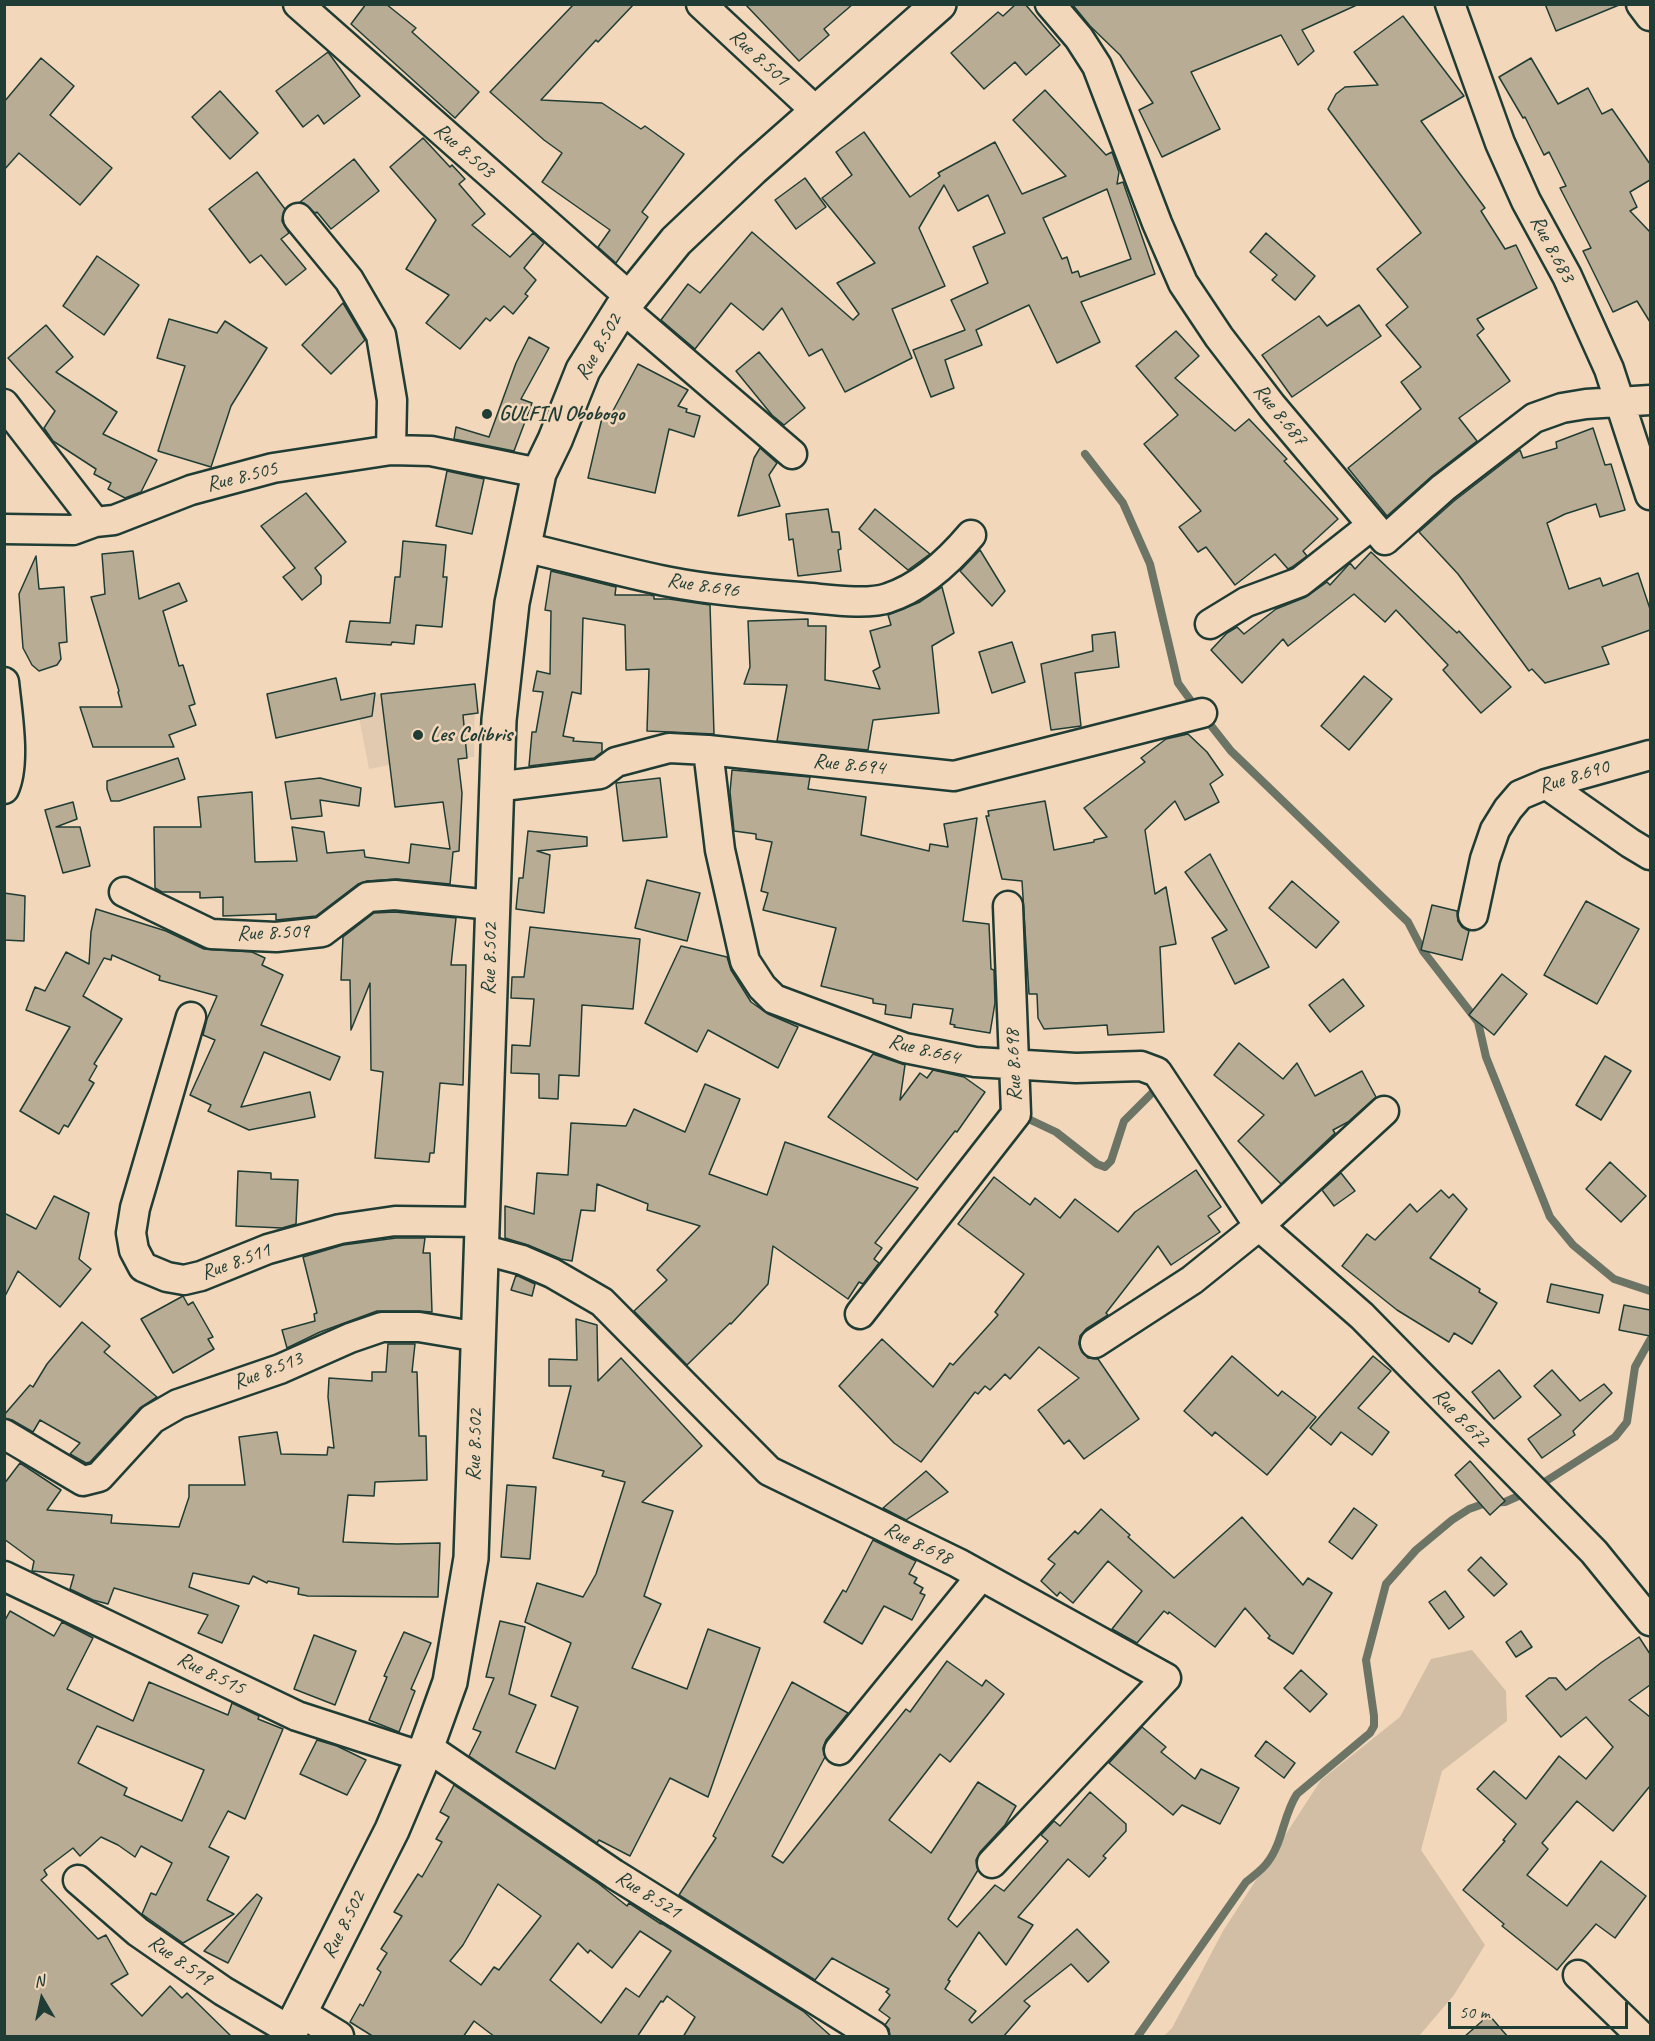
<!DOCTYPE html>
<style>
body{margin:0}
#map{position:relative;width:1655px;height:2041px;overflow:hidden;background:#f3d7ba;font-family:Caveat,sans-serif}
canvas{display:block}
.frame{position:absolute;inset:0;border:6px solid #1f3d34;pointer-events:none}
.north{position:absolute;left:12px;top:1969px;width:60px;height:60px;-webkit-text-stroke:4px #f3d7ba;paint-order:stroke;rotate:351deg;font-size:16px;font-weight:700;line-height:24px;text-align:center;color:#1f3d34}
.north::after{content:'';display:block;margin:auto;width:21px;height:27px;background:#1f3d34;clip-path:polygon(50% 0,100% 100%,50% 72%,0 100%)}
.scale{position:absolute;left:1448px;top:2002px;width:180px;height:27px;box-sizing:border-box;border:3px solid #1f3d34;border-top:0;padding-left:8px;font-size:18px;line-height:21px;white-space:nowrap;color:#1f3d34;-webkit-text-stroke:4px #f3d7ba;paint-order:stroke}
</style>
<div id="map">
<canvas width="1655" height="2041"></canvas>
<div class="frame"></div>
<div class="north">N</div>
<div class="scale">50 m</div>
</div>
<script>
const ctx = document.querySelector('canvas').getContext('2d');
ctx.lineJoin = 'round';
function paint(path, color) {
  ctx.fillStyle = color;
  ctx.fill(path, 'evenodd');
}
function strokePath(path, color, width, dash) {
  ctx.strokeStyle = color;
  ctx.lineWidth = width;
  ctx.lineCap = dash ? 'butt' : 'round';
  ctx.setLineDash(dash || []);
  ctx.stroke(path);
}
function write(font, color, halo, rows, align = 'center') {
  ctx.font = font + ' Caveat,sans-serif';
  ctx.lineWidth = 5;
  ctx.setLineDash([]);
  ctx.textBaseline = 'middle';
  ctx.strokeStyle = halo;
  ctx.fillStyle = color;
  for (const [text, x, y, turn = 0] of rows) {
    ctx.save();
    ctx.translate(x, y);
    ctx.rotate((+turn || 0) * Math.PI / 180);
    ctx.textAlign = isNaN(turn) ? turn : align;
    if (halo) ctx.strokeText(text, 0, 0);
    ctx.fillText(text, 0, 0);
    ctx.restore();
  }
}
paint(new Path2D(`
 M475,684L474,757L390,765L369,769L355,697L373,694H380Z`), '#e1caaf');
paint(new Path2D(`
 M1472,1650L1506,1691L1507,1721L1442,1771L1421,1850L1485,1945L1454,1995L1419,2036H1164L1172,2028L1223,1931L1321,1780L1400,1717L1431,1659Z`), '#d1bea4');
strokePath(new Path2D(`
 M1085,454L1123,503L1150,564L1178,683L1197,709
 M1205,718L1231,751L1408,922L1423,951L1478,1022L1486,1057L1550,1217L1573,1245L1614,1279L1650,1291
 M1020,1115L1056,1132L1097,1164L1105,1167L1111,1161L1124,1121L1159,1086
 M1138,2036L1246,1882C1253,1876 1262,1870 1267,1863C1283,1843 1283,1815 1297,1794L1370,1733L1374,1726V1716L1366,1660L1386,1584L1416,1550L1452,1520L1469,1509L1486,1503L1505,1502L1532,1490L1615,1437L1627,1422L1635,1367L1650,1340`), '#6c7565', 8);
const building = new Path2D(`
 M366,4H386L416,28L412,32L479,92L455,118L351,24Z
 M574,4H634L598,42L596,40L541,100L602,103L641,129L645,126L684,154L642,212L648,217L616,263L598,247L610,230L542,182L562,153L544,140L490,92Z
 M745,4H853L824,29L829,35L799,61Z
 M1016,4H1025L1060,45L1026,75L1015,62L984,89L951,53L998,12L1003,16Z
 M1072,4H1359L1302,30L1314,51L1298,65L1281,35L1191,72L1220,129L1162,157L1139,110L1153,103L1120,55L1090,26Z
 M1545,4H1618L1619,5L1556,31Z
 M1403,16L1464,96L1421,121L1485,208L1481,211L1505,249L1516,245L1537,288L1477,319L1484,329L1477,335L1510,381L1459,418L1477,441L1433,475L1387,516L1348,468L1421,409L1401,382L1421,367L1386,325L1408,307L1377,269L1421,233L1328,109L1336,94L1345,87L1378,85L1354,52Z
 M328,52L360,96L324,124L318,115L303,127L276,91Z
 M41,58L74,86L50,115L112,168L80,205L19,153L4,170V102Z
 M1531,58L1558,104L1588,88L1602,114L1612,109L1650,164V180L1630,192L1637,207L1630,211L1650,232V322L1637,301L1613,312L1583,251L1591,248L1560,188L1566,186L1549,152L1544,155L1525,117L1523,118L1499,77Z
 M1045,90L1106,155L1112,152L1119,172L1117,184L1123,182L1155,274L1081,302L1100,342L1057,363L1029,305L976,330L982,345L945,360L954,388L931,397L913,350L965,330L951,300L988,283L973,247L1005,233L988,195L958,211L944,185L919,228L945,286L892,309L912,358L845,392L822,349L809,356L782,308L763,330L731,303L695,349L661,320L688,284L700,293L752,232L853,320L859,314L837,283L875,263L822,198L852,175L836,152L864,132L910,197L940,176L938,173L995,142L1022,194L1066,176L1013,120ZM1107,189L1131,259L1080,277L1078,271L1072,273L1067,257L1062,259L1043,218Z
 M220,91L258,133L230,159L192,117Z
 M423,138L450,167L452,165L465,179L459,184L485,214L472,225L510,257L533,233L544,243L524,268L536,280L525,294L528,296L513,314L504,306L490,321L486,318L460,349L426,323L449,295L406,269L436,220L390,167Z
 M354,159L379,191L331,229L317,212L315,213L304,203L300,202Z
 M257,172L285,209L282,221L289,233L281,239L306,269L286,285L261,255L250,263L209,209Z
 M805,178L826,207L796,229L775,200Z
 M1266,233L1315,276L1295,300L1272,280L1277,275L1250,252Z
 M97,256L139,285L104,335L63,306Z
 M343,303L365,340L331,374L302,345Z
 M1359,305L1381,336L1292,397L1262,355L1319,316L1327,326Z
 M169,319L217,333L225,321L267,348L231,406L211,467L158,451L185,366L157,358Z
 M46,325L73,357L56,372L117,412L103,434L157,460L141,492L125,498L108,489L111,483L94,474L96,469L53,441L44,428L55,411L8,358Z
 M1176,331L1199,356L1175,378L1235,431L1249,419L1287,459L1284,461L1338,519L1303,551L1307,556L1292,567L1288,569L1275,554L1235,585L1206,547L1198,552L1179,527L1201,511L1144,444L1178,415L1136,366Z
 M529,337L549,348L521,399L532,403L514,451L454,439L456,427L489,437L516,363Z
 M759,352L805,408L784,425L772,415L736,371Z
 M638,364L688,390L678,406L687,409L686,412L700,416L694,437L669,429L655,493L588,478L602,418L608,420Z
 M1593,428L1605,465L1611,464L1625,510L1600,517L1596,504L1565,514L1547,523L1569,589L1600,578L1603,586L1638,573L1650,609V630L1602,647L1609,664L1545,683L1532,669L1529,671L1458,574L1419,532L1454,501L1520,450L1523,458L1557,448L1556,442Z
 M760,448L777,463L769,475L780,506L738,516L754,458Z
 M447,471L484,479L472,534L436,526Z
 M306,493L346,542L315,568L321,576V584L302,600L283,577L295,568L261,526Z
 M828,509L832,532H839L841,549L838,550L841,571L798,576L793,539L789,540L786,514Z
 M875,509L930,554L908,570L859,529Z
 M403,541L446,545L443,577H447L442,627L416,625L414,644L392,642L391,645L346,642L350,621L390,623L395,577H400Z
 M980,550L1005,591L992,606L960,571Z
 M133,551L139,599L179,583L187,601L163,611L179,666L183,665L195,704L189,706L196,725L169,735L174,747H93L80,707H122L118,692L119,691L91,597L105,594L102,554Z
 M1371,552L1457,633L1459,631L1511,687L1481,713L1443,670L1448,665L1396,610L1385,622L1354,594L1288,646L1283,639L1242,683L1211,650L1227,633L1237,627L1244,634L1276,609L1306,597L1327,582L1330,585L1350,563L1355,569Z
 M36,556L39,589L64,587L67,642L59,643L61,659L57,665L39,671L32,665L23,648L19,594Z
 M551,571L616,587L615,595H650L654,596V599H669L710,605L714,734L647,731L649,669L626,670L625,625L583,618L581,694L572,692L563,736L574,738L573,741L602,743V752L594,758L529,766L532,732H536L543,692L533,691L537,671L550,674L551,611L545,610Z
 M942,587L954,633L932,646L939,713L873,720L868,750L777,741L787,685L744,684L750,667L748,621L808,619V626H826L825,680L880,689L873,671L880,667L870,631L891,625L888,615L920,602Z
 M1115,632L1119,667L1075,673L1081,726L1051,730L1041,664L1093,651L1092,635Z
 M1012,642L1025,682L992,693L979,652Z
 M1364,676L1392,699L1349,750L1321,726Z
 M336,678L341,700L375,693L372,716L276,738L267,694Z
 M475,684L478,713L463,715L467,758L458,759L462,793L459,851L453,852L450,884L397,879L367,881L358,884L316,916L276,920V914L223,916V897L200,898V892H162L155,888L154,827H201L198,797L252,792L255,862L297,861L292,827L324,832L327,853L364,850L365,857L409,863L411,844L450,849L443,802L395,807L381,694Z
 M1188,734L1207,752L1223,775L1210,784L1219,802L1185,820L1175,801L1145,830L1155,894L1166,887L1176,944L1160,947L1164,1032L1108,1035L1107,1025L1044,1029L1038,1018L1037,994H1029L1022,881L1002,879L986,816H989L988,811L1045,801L1054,850L1094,842V840L1107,837L1084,808L1145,762L1141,758L1166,739Z
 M178,758L185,779L119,801H111L107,789V781Z
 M732,770L810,777L808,789L866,797L861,835L929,851L930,844L948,847L944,824L977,818L963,921L989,924L991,969L994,970L995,1003L990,1033L954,1027L955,1025L950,1024L953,1009L913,1004L911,1018L885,1014L886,1005L873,1003V999L821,986L836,928L763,910L768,893L761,891L772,842L756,839V834L734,831L730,792Z
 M320,778L361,788L359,806L320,800L322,816L291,819L285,782Z
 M660,778L667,837L623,841L616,783Z
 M73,802L77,819L56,827H80L90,866L63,873L45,810Z
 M528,831L587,837V846L537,851L550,855L544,913L516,909L519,878H523Z
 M1210,854L1269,967L1235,984L1212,938L1227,930L1185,872Z
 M647,880L700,893L687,941L635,928Z
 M1292,881L1339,922L1316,948L1269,908Z
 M4,893L25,896L24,941L4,940Z
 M1586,901L1639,929L1597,1004L1544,975Z
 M1432,905L1457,911L1458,921L1462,927L1469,931L1462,960L1421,950Z
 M96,909L166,931L204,949L252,952L265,958L262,965L283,975L261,1025L340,1057L330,1080L264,1052L241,1107L310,1092L315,1117L249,1130L208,1111L211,1105L190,1095L215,1040L203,1035L207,1019L217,996L159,980L160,976L112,955L111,960L104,958L83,996L122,1019L94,1064L97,1066L89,1080L94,1083L68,1127L64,1125L59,1134L20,1111L70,1027L26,1010L35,987L45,991L66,952L89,964L91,932Z
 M395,912L456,918L451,965H466L463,1085L440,1083L434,1153H430L429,1162L375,1158L383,1072L371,1070L370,983L351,1030L350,980H341L343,937L374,913Z
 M530,927L640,939L633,1009L582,1005L579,1076L559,1075L558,1099L539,1098V1074L511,1073L512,1045L530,1046L534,999L511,998L512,977H524Z
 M681,946L727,957L731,970L751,1002L768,1014L798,1027L778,1068L708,1030L697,1052L645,1023Z
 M1502,974L1527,994L1494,1035L1469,1015Z
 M1343,979L1364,1006L1330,1032L1309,1005Z
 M1239,1043L1283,1079L1297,1063L1315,1096L1362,1071L1376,1097L1348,1122L1333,1130L1335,1133L1281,1184L1238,1141L1264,1115L1214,1075Z
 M873,1054L905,1065L900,1100L920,1073L927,1078L933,1070L964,1077L985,1092L957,1132L955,1131L917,1180L828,1117Z
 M1605,1056L1631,1071L1601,1120L1576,1105Z
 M705,1084L740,1099L709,1174L767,1195L785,1142L918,1188L875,1243L882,1248L874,1259L879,1263L863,1284L859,1282L848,1299L773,1246L768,1284L731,1324L730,1323L687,1365L634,1311L667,1280L657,1270L700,1226L647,1210L648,1204L597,1184L595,1211L581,1210L572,1261L561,1259L528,1245L505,1238V1206L534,1214L537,1173L568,1175L571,1123L626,1126L634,1109L685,1132Z
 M1610,1162L1646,1196L1621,1222L1586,1189Z
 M1196,1170L1221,1207L1208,1216L1220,1232L1171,1265L1158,1246L1106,1313L1108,1315L1086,1329L1080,1336L1079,1344L1082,1352L1088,1358L1098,1359L1139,1419L1084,1459L1069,1440L1064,1444L1038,1410L1079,1378L1039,1347L1010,1379L1005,1374L990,1390L985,1386L978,1394L975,1392L921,1462L894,1443L839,1386L882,1339L933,1387L950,1363L953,1365L998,1315L995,1312L1024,1274L958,1224L994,1177L1030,1205L1035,1198L1060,1218L1075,1199L1118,1232L1135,1212Z
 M238,1171L271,1173V1179L298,1180L296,1224L282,1228L236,1226Z
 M1341,1173L1355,1191L1334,1206L1322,1190Z
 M1441,1190L1449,1198L1453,1194L1467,1209L1430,1258L1480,1289L1479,1292L1497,1303L1472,1344L1454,1333L1449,1342L1397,1310L1342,1266L1367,1234L1375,1240L1410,1204L1417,1212Z
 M54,1196L89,1213L79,1259L91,1269L60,1307L18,1271L4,1298V1213L36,1229Z
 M396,1238H425L423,1253H430L432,1312L419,1311H377L320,1332L287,1348L282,1330L315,1321L314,1314L317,1313L303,1257L343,1245Z
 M516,1275L535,1284L532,1296L511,1290Z
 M1551,1284L1603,1295L1599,1313L1547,1302Z
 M183,1296L188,1305L193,1302L213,1337L208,1339L214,1349L173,1373L141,1319Z
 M1624,1305L1650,1310V1336L1619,1330Z
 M576,1319L597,1325L598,1381L621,1358L702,1446L642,1502L673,1511L644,1596L661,1604L632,1668L687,1689L708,1629L760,1648L708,1797L670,1778L630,1856L599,1840L597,1843L469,1756L481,1732L473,1729L494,1678L486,1677L500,1621L525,1627L509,1694L536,1705L516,1752L555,1769L578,1707L551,1696L571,1643L525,1622L537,1583L583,1597L596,1574L625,1482L602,1476L604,1471L553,1458L571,1386H549V1359L577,1360Z
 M82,1322L110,1346L104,1352L157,1397L140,1408L90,1462L86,1463L70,1454L80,1443L40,1420L33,1432L12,1420L4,1418V1415L30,1385L33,1387L47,1364Z
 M388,1344H415L412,1372H417L419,1436H426L427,1480L375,1482L374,1496L348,1495L343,1542L397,1544L440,1543L438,1597L308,1596L298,1594L299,1588L268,1581L267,1583L253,1576L249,1584L193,1573L189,1587L239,1606L222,1643L198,1633L208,1615L114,1588L108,1604L93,1600L70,1589L74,1575L32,1571L34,1561L4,1539V1484L20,1463L61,1490L47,1510L112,1515L111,1523L179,1527L189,1497V1485H245L239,1437L277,1432L281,1454L327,1455L328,1447L334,1448L328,1397L329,1378L372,1381V1372H386Z
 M1232,1356L1278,1396L1282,1391L1316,1417L1267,1475L1215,1432L1212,1436L1184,1411Z
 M1373,1356L1391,1371L1358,1408L1389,1432L1372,1455L1341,1432L1331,1445L1310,1428Z
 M1499,1370L1521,1397L1494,1419L1472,1392Z
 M1552,1370L1580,1401L1604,1384L1612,1393L1573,1431L1575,1435L1542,1458L1528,1439L1561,1415L1534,1386Z
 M1470,1461L1505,1501L1490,1515L1455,1475Z
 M926,1471L948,1492L906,1520L883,1508Z
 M507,1485L536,1487L530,1559L501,1557Z
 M1354,1508L1377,1525L1352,1559L1329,1542Z
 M1101,1509L1130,1535L1128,1537L1174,1578L1242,1517L1303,1585L1308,1578L1332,1593L1293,1654L1268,1638L1270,1636L1245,1608L1215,1647L1169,1612L1168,1614L1164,1611L1137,1643L1112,1629L1142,1591L1108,1561L1073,1603L1060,1592L1057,1596L1041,1581L1055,1564L1048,1559L1075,1531L1078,1534Z
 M873,1540L916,1561L909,1574L917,1578L914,1583L923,1588L920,1593L925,1595L912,1620L884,1606L862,1644L824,1622L843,1590L846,1592Z
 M1481,1557L1507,1584L1494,1596L1468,1570Z
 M1445,1591L1464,1617L1449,1629L1429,1602Z
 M10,1611L54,1636L62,1622L93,1638L67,1689L133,1721L149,1682L228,1715L232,1703L259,1716L258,1719L283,1729L245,1819L228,1811L209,1847L229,1857L207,1900L234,1914L183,1943L142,1914L151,1893L156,1895L172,1863L141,1846L135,1857L118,1845L101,1837L80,1856L73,1848L44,1870L47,1875L41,1880L98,1939L106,1935L128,1974L111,1984L142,2016L170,1986L182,1998L187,1993L232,2037H4V1622ZM97,1726L204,1770L182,1821L124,1795L127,1788L78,1763Z
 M1521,1631L1532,1647L1516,1657L1506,1642Z
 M404,1632L431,1643L411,1689L415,1691L399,1732L369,1720L387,1677L384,1676Z
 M314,1635L356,1651L335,1705L294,1689Z
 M1639,1637L1650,1654V1685L1629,1700L1650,1717V1786L1613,1831L1577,1801L1542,1843L1548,1849L1527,1875L1567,1906L1601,1861L1646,1896L1615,1938L1596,1924L1557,1970L1502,1926L1504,1924L1463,1890L1505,1841L1503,1840L1516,1824L1477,1789L1494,1771L1526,1799L1559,1756L1586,1779L1613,1747L1586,1717L1561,1737L1526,1696L1549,1678H1556L1566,1690L1602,1662Z
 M947,1661L982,1686L986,1680L1004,1694L950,1762L940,1754L889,1820L931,1853L978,1782L1016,1806L1005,1825L980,1852L976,1860L978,1870L948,1919L957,1927L995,1885L1004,1891L1048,1841L1041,1835L1054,1821L1060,1826L1090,1792L1126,1824V1831L1103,1856L1106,1858L1089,1877L1068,1859L1018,1917L1033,1925L1006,1965L979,1932L948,1980L950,1981L945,1989L976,2011L969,2020L972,2023L1077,1929L1109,1962L1088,1982L1071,1964L1024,2001L1030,2006L1003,2037H890L889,2029L885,2025L890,2018L879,2010L890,1995L886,1992L889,1989L832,1958L815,1980L679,1895L716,1838L713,1836L792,1682L848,1713L826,1740L823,1748L825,1757L772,1856L783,1863L906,1709L910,1712Z
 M1301,1670L1327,1694L1310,1712L1284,1688Z
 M1142,1727L1166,1747L1161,1752L1195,1779L1201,1769L1239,1788L1220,1824L1182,1805L1173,1815L1109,1763Z
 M317,1740L337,1746L366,1760L347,1795L300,1774Z
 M1266,1741L1295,1763L1284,1778L1255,1756Z
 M454,1785L599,1884L627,1906L629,1903L661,1924V1923L803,2011L832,2037H683L695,2017L667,1996L663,2002L661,2001L637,2037H495L474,2021L463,2037H374L350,2022L360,2004L363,2006L381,1972L377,1969L387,1953L381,1949L402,1916L394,1912L418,1874L422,1877L442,1842L436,1839L449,1817L440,1812ZM498,1884L541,1916L499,1970L494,1967L481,1985L450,1961L463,1945ZM640,1931L671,1951L639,1997L626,1988L601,2023L550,1980L578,1943L588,1953L590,1950L612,1968Z
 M257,1894L262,1898L228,1963L204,1951Z
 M1489,2015L1508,2037H1464Z`);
paint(building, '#b8ac95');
strokePath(building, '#1f3d34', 1.5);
const street = new Path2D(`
 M298,4L630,297
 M701,4L817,112
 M1050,4L1079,38L1097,66L1157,223L1183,283L1219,337L1272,406L1385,540L1443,488L1534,418L1562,408L1586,404L1650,400
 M1450,4L1500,143L1526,201L1567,276L1609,369L1650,495
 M1641,4L1650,16
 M298,218L349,280L381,335L392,400L391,450
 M622,308L792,454
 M4,404L95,522L114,520L191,490L273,468L391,450L431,451L539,473
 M4,529L73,530L95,522
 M523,547C572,558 620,572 670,582C716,591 764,594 811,598C832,600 868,605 888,598C922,587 949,561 971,535
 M1210,624L1246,602L1300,582L1372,525
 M4,682C7,711 16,764 4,789
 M708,750L720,850L745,961L762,987L774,999L905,1048L975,1062L1076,1068L1141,1066L1157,1072L1259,1226L1362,1316L1594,1552L1650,1621
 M1546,784L1630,843L1650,855
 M495,787L600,774L616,762L669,748L708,750L954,776L1202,713
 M124,892L211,934L276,937L322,932L368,897L395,895L491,905
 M1473,915L1485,859L1495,830L1508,809L1520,795L1546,784L1650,755
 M191,1017L135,1208L131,1233L134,1250L143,1267L167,1277L184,1280L201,1276L268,1249L340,1229L395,1221L482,1222
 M481,1249L522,1260L552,1273L602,1302L769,1471L958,1563L1166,1678L992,1863
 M860,1314L1016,1114L1008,906
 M1095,1343L1192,1280L1259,1226L1384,1111
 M4,1434L83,1481L99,1477L152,1419L178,1404L280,1369L350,1338L382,1327H419L479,1337
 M4,1576L297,1716L423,1757
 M427,1747L614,1874L874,2036
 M839,1750L981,1576
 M78,1880L138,1932L223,1991L291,2031
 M1578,1975L1641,2036
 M300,2012L339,2036`);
const secondary = new Path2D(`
 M288,2036L392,1830L423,1757L450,1682L471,1558L499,720L512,603L539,473L555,440L583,370L622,308L676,241L752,169L939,4`);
strokePath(street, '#1f3d34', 33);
strokePath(secondary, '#1f3d34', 38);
strokePath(street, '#f3d7ba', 28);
strokePath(secondary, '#f3d7ba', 33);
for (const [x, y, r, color] of [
 [487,414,6,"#1f3d34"],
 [418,735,6,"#1f3d34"]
]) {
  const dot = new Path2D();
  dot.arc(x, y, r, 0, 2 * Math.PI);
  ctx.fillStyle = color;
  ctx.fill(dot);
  strokePath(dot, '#f3d7ba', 2);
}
write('21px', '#1f3d34', '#f3d7ba', [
 ["Rue 8.501",759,58,43],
 ["Rue 8.503",464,151,41],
 ["Rue 8.683",1552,249,62],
 ["Rue 8.502",599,347,-60],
 ["Rue 8.687",1280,415,51],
 ["Rue 8.505",242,477,-14],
 ["Rue 8.696",703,586,9],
 ["Rue 8.694",849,765,6],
 ["Rue 8.690",1574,777,-17],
 ["Rue 8.509",273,933,-2],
 ["Rue 8.502",490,959,-88],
 ["Rue 8.664",924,1050,14],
 ["Rue 8.698",1014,1065,-92],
 ["Rue 8.511",236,1262,-20],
 ["Rue 8.513",268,1371,-21],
 ["Rue 8.672",1461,1418,46],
 ["Rue 8.502",475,1445,-88],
 ["Rue 8.698",918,1544,26],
 ["Rue 8.515",211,1674,26],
 ["Rue 8.521",648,1895,32],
 ["Rue 8.502",344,1925,-63],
 ["Rue 8.519",180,1961,35]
]);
write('bold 21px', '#1f3d34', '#f3d7ba', [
 ["GULFIN Obobogo",499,414],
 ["Les Colibris",430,735]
], 'left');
</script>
